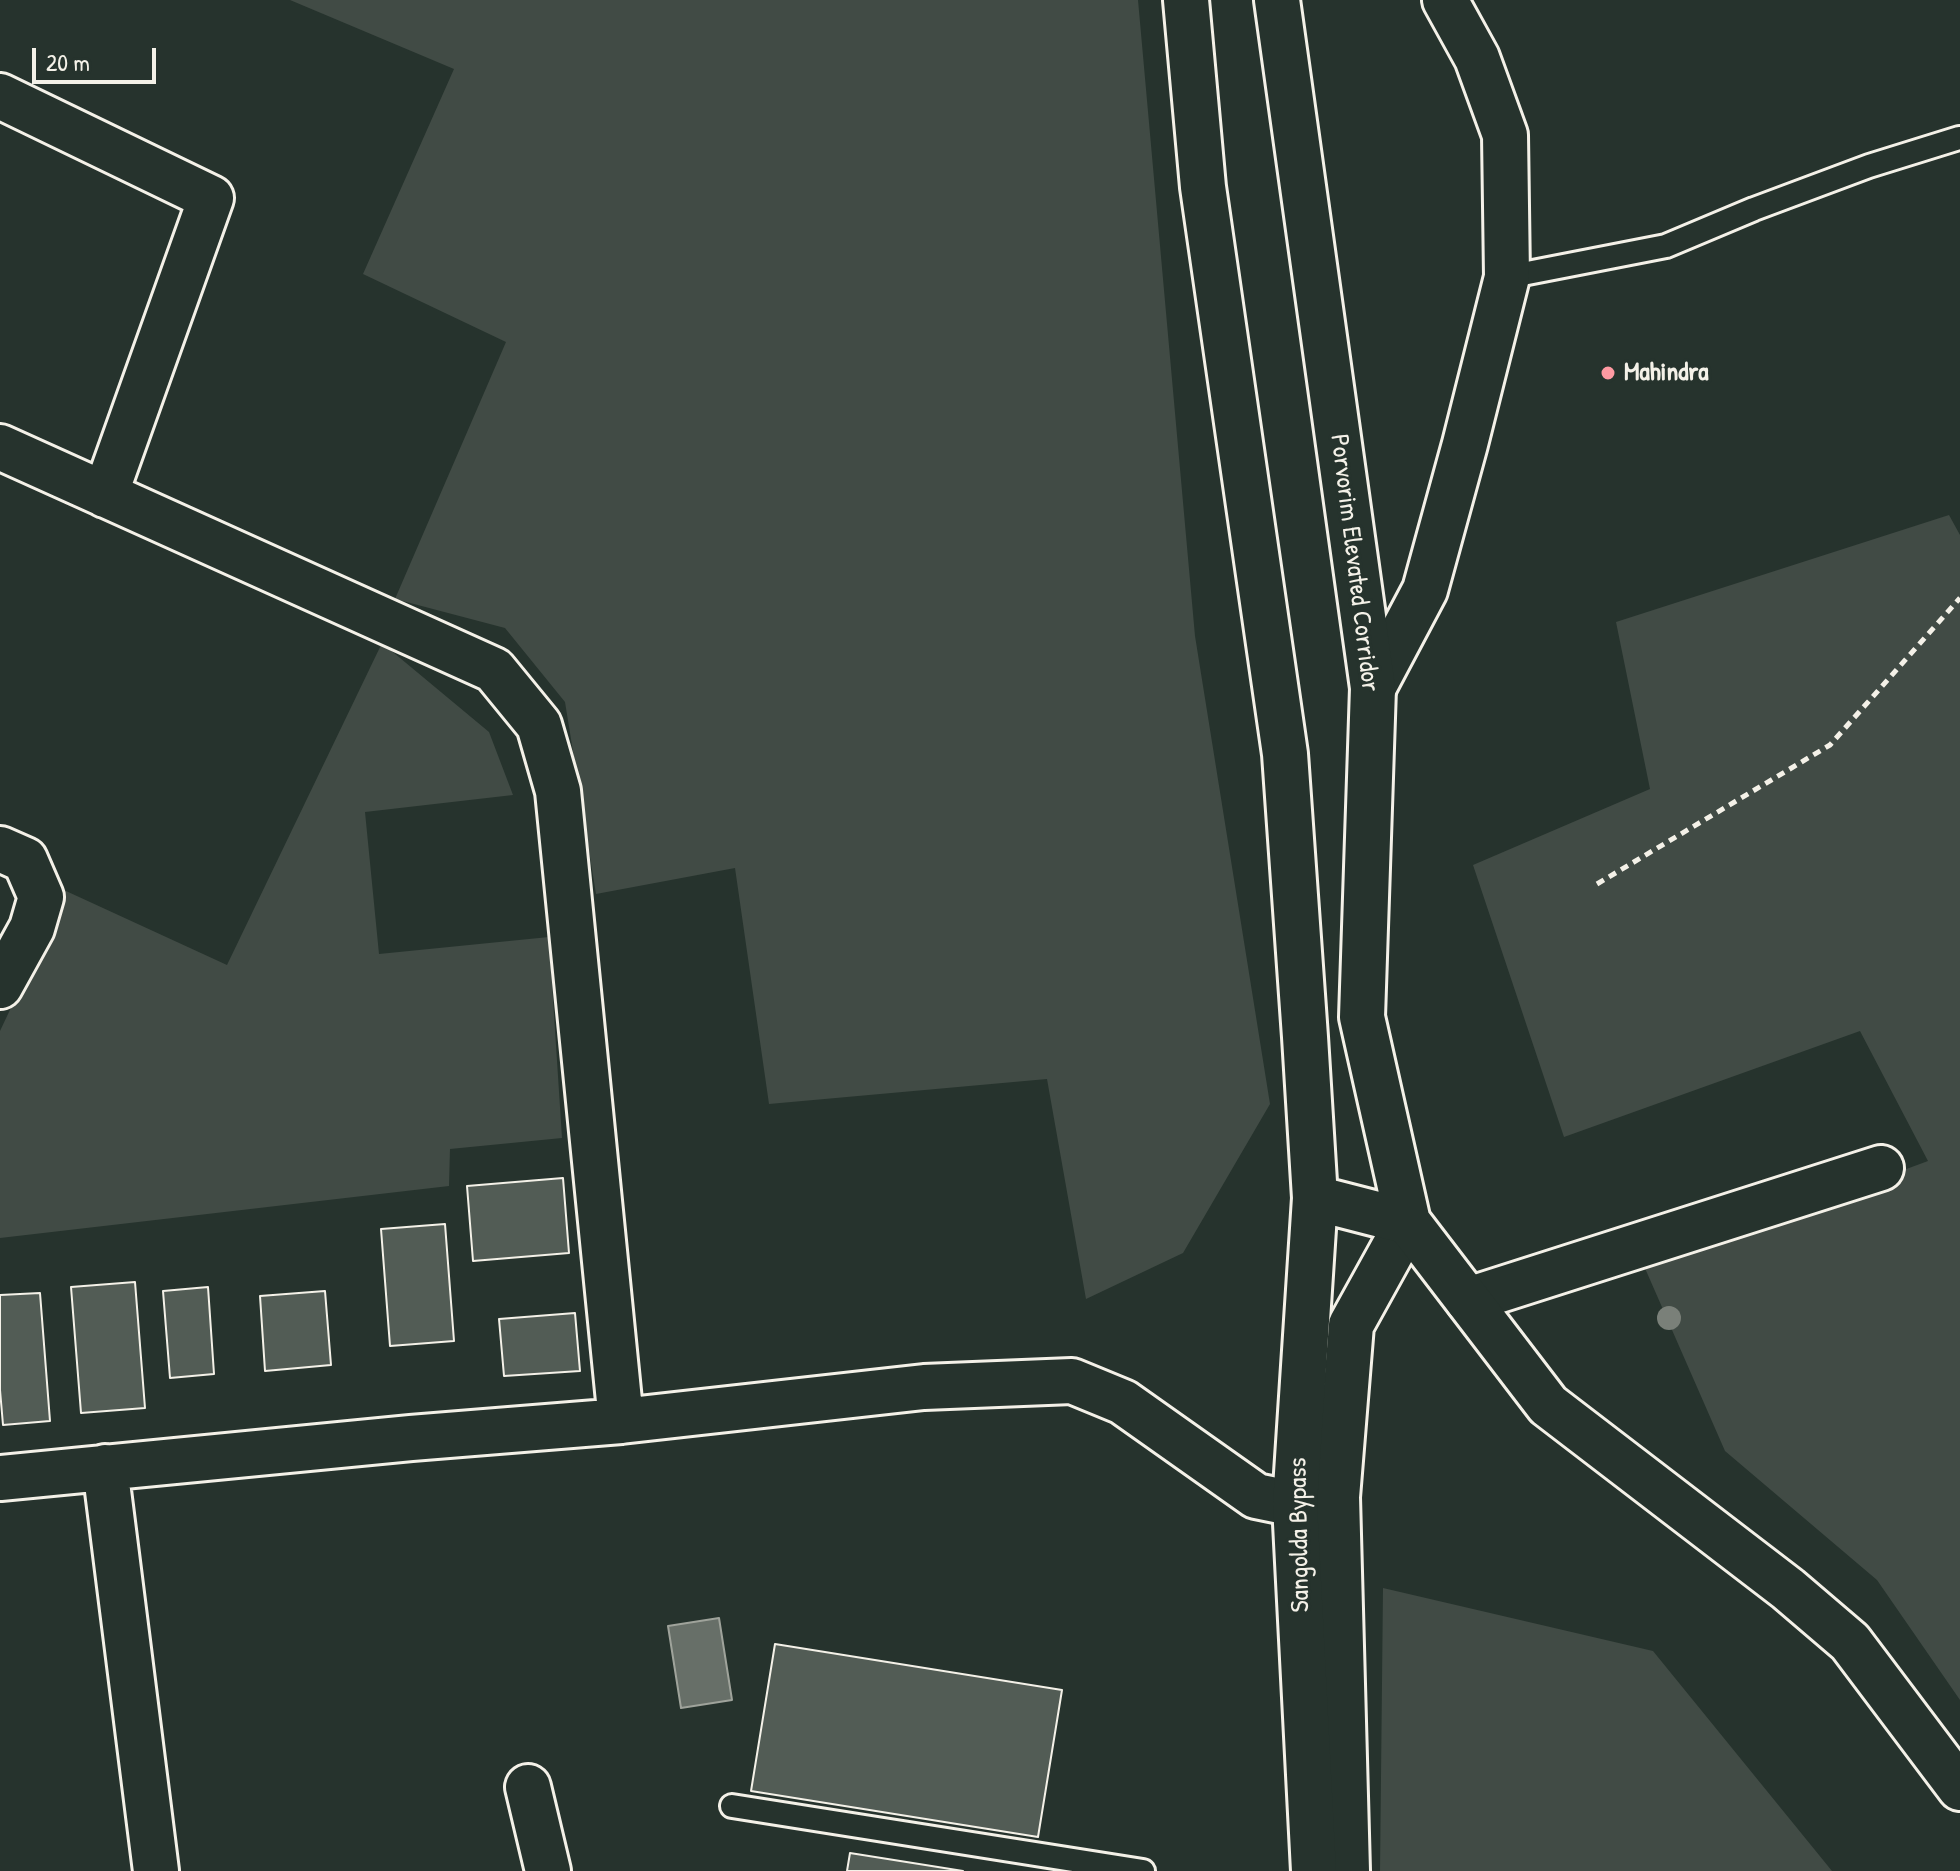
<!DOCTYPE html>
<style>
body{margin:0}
#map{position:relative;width:1960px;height:1871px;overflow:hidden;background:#26332d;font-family:"Patrick Hand",sans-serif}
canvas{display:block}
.scale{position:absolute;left:32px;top:48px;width:124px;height:36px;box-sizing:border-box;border:4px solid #f4f1e8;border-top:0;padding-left:10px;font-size:24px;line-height:28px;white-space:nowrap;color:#f4f1e8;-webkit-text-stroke:6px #26332d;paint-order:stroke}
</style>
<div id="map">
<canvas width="1960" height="1871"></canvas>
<div class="scale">20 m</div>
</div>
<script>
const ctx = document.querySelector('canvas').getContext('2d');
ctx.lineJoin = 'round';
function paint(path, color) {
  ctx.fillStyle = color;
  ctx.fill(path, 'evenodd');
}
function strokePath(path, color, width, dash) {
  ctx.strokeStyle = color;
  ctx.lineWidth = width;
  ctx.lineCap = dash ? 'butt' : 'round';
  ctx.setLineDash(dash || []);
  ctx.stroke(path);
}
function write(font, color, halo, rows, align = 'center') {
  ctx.font = font + ' "Patrick Hand",sans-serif';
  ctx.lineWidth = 6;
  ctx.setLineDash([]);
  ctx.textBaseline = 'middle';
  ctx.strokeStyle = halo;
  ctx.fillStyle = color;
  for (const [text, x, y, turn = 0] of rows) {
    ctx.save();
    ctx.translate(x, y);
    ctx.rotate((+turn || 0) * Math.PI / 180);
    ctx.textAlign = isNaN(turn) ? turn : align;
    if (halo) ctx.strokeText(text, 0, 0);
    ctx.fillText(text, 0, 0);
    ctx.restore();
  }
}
paint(new Path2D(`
 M290,0H1138L1195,636L1270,1104L1183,1253L1086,1299L1047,1079L769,1104L735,868L596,894L565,702L505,628L395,599L506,342L363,274L454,69Z
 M1949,515L1960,535V1700L1877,1580L1725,1451L1644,1266L1928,1161L1860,1031L1564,1137L1473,865L1650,789L1616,622Z
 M382,643L489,732L513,795L365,812L379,954L549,937L562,1138L450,1149L449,1186L0,1238V1031L66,891L227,965Z
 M1383,1588L1653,1651L1832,1871H1380Z`), '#414b45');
const water = new Path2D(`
 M719,1618L732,1700L681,1708L668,1626Z`);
paint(water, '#676f68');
strokePath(water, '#9fa39b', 2);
const building = new Path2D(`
 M563,1178L569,1253L473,1261L467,1186Z
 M445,1224L454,1341L390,1346L381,1229Z
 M135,1282L145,1408L81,1413L71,1287Z
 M208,1287L214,1374L170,1378L163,1291Z
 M325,1291L331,1365L265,1371L260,1296Z
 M40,1293L50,1421L3,1425L0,1390V1295Z
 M575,1313L580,1371L504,1376L499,1319Z
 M775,1644L1062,1690L1038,1837L751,1791Z
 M850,1853L963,1871H847Z`);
paint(building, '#525c55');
strokePath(building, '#f4f1e8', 2);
const lane = new Path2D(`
 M1507,277L1666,246L1754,209L1869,166L1959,138
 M732,1806L1143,1871`);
const street = new Path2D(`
 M0,96L211,198L105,495
 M0,447L494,670L539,725L558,791L621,1421
 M1373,688L1425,590L1465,444L1507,277L1505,135L1477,58L1445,0
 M0,849L25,860L41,897L32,928L0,986
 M1468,1300L1881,1168
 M105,1467L156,1871
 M0,1478L411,1438L621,1421L924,1387L1072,1381L1123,1402L1256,1496L1295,1504
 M528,1787L548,1871`);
const primary = new Path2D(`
 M1347,1871L1337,1497L1351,1325L1408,1222`);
const highway = new Path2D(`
 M1186,0L1203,187L1285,754L1305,1037L1315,1198L1295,1504L1314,1871
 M1277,0L1373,688L1362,1017L1408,1222
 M1315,1198L1408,1222L1548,1405L1788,1589L1850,1642L1960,1788`);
strokePath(lane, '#f4f1e8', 28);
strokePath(street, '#f4f1e8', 50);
strokePath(primary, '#f4f1e8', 50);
strokePath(highway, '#f4f1e8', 50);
strokePath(new Path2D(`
 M1597,884L1830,745L1960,598`), '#f4f1e8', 5, [8, 6]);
strokePath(lane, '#26332d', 22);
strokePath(street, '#26332d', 44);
strokePath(primary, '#26332d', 44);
strokePath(highway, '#26332d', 44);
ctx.fillStyle = '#7a8079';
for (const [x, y] of [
 [1669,1318]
]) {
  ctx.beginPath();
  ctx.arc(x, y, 12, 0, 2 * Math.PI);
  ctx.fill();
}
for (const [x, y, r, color] of [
 [1608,373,8,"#ff9aa2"]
]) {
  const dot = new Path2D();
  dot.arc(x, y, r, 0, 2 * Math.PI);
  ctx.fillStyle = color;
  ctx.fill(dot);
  strokePath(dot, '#26332d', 3);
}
write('bold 26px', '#f4f1e8', '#26332d', [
 ["Mahindra",1624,373]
], 'left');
write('26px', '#f4f1e8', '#26332d', [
 ["Porvorim Elevated Corridor",1354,563,83],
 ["Sangolda Bypass",1300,1535,-91]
]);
</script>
